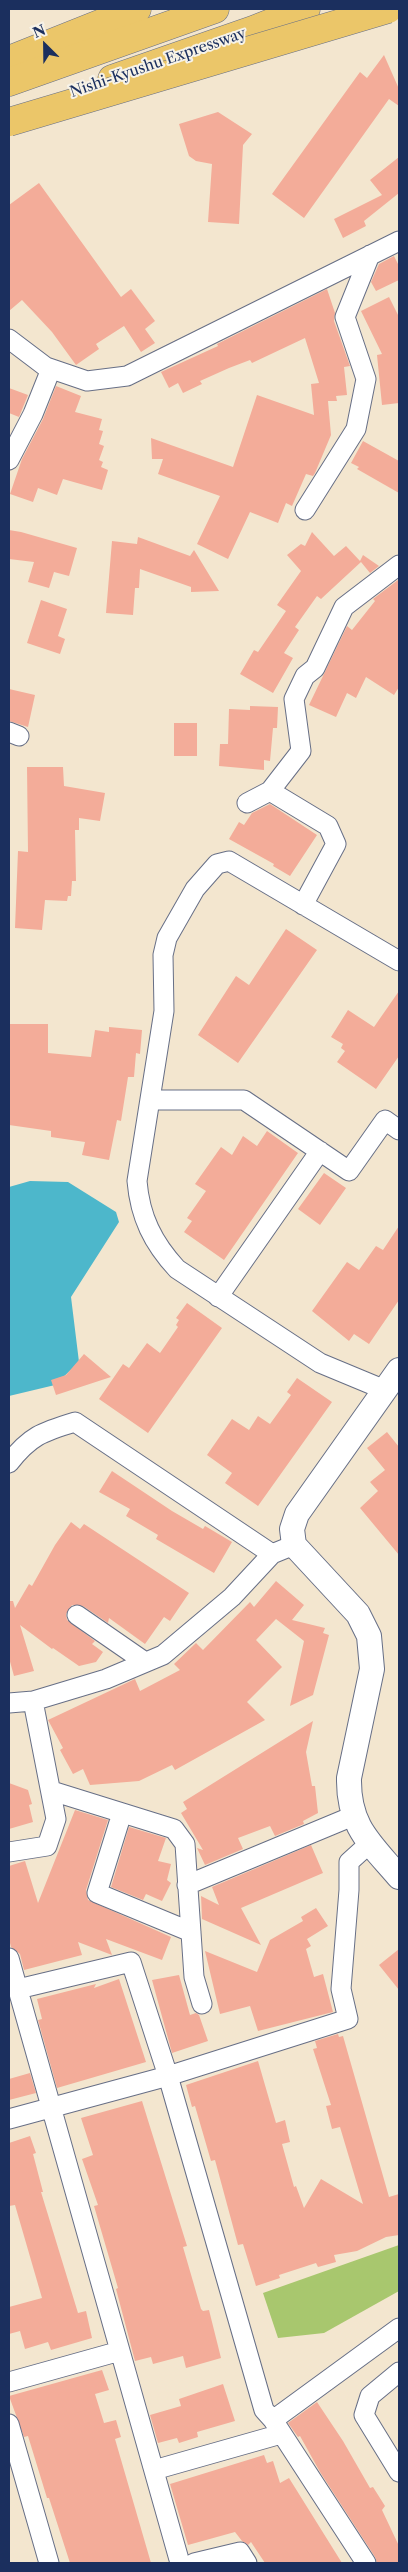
<!DOCTYPE html>
<style>
body{margin:0}
#map{position:relative;width:408px;height:2572px;overflow:hidden;background:#f3e6cf;font-family:"Libre Caslon Text",serif}
canvas{display:block}
.frame{position:absolute;inset:0;border:10px solid #1b2f5e;pointer-events:none}
.north{position:absolute;left:20px;top:20px;width:50px;height:50px;-webkit-text-stroke:4px #f7f3e8;paint-order:stroke;rotate:337deg;font-size:14px;font-weight:700;line-height:20px;text-align:center;color:#1b2f5e}
.north::after{content:'';display:block;margin:auto;width:18px;height:22px;background:#1b2f5e;clip-path:polygon(50% 0,100% 100%,50% 72%,0 100%)}
</style>
<div id="map">
<canvas width="408" height="2572"></canvas>
<div class="frame"></div>
<div class="north">N</div>
</div>
<script>
const ctx = document.querySelector('canvas').getContext('2d');
ctx.lineJoin = 'round';
function paint(path, color) {
  ctx.fillStyle = color;
  ctx.fill(path, 'evenodd');
}
function strokePath(path, color, width, dash) {
  ctx.strokeStyle = color;
  ctx.lineWidth = width;
  ctx.lineCap = dash ? 'butt' : 'round';
  ctx.setLineDash(dash || []);
  ctx.stroke(path);
}
function write(font, color, halo, rows, align = 'center') {
  ctx.font = font + ' "Libre Caslon Text",serif';
  ctx.lineWidth = 4;
  ctx.setLineDash([]);
  ctx.textBaseline = 'middle';
  ctx.strokeStyle = halo;
  ctx.fillStyle = color;
  for (const [text, x, y, turn = 0] of rows) {
    ctx.save();
    ctx.translate(x, y);
    ctx.rotate((+turn || 0) * Math.PI / 180);
    ctx.textAlign = isNaN(turn) ? turn : align;
    if (halo) ctx.strokeText(text, 0, 0);
    ctx.fillText(text, 0, 0);
    ctx.restore();
  }
}
paint(new Path2D(`
 M399,2245V2291L324,2333L278,2338L263,2293Z`), '#a8c76e');
paint(new Path2D(`
 M30,1181L68,1182L116,1212L119,1222L71,1297L79,1362L55,1385L9,1396V1187Z`), '#4db7cb');
paint(new Path2D(`
 M384,55L399,89V106L389,99L304,218L272,194L360,72L367,78Z
 M218,112L252,134L243,145L239,224L208,222L212,164L196,161L189,156L179,124Z
 M399,157V193L364,221L366,226L343,238L334,219L382,195L370,180Z
 M39,183L121,297L131,289L155,321L145,329L155,343L141,352L124,326L96,344L99,349L76,365L52,332L22,300L9,311V205Z
 M394,256L399,266V280L376,291L371,282L379,264Z
 M327,289L335,313L334,321L350,366L344,367L347,395L336,396L337,401H328L331,435L315,473L313,476L306,474L292,506L286,503L278,523L250,512L228,559L197,544L220,496L158,474L163,459H152L151,438L233,467L257,395L314,415L311,384L319,383L305,338L252,363L250,360L229,368L200,381L202,384L183,393L178,383L169,388L161,372L218,346L217,344Z
 M389,297L399,317V403L382,405L377,355L382,354L361,311Z
 M56,386L81,396L75,412L102,419L99,430L103,431L99,444L104,446L99,460L103,462L101,467L108,470L102,490L63,479L57,495L38,488L33,502L10,494L22,459L43,419Z
 M9,388L28,395L19,417L9,413Z
 M363,441L399,461V493L357,469L359,467L351,463Z
 M9,530L21,532L77,548L69,576L54,572L49,588L28,582L34,562L9,559Z
 M312,532L334,556L346,546L360,561L363,555L379,566L370,573L361,562L321,599L317,596L295,627L299,630L284,653L293,658L273,693L240,674L254,650L258,652L286,611L277,605L301,571L287,555L301,544L305,546Z
 M138,537L190,556L194,550L219,591L191,592V587L140,569L139,588H135L133,615L106,613L112,541L137,544Z
 M398,580L399,687L394,695L366,677L356,698L347,693L336,717L309,705L347,626L352,630L375,601L373,599Z
 M41,600L67,609L58,636L65,639L60,654L27,643Z
 M9,689L35,695L28,727L9,721Z
 M250,706L278,707L277,728H273L270,761L264,760V770L219,766L220,744H228L229,709L250,710Z
 M174,723H197V756H174Z
 M27,767H63L64,786L105,793L100,821L79,818V830H75L76,881H72L71,896H68L67,901L45,900L42,930L15,928L18,851L28,852Z
 M270,804L317,835L290,876L273,866L274,864L229,839L239,822L244,825L252,813Z
 M286,929L317,950L238,1063L198,1035L236,976L249,985Z
 M399,991V1056L376,1089L337,1062L345,1051L341,1048L343,1044L331,1037L348,1010L374,1027Z
 M9,1024H48V1053L91,1057L95,1030L109,1032V1027L142,1030L140,1054L136,1053L134,1077H128L121,1121L117,1120L109,1160L82,1155L85,1142L51,1137V1131L9,1125Z
 M267,1131L298,1153L224,1260L184,1232L192,1221L187,1218L206,1191L195,1184L221,1147L232,1155L243,1136L257,1146Z
 M324,1173L346,1188L320,1225L298,1209Z
 M399,1226V1300L369,1344L354,1334L349,1341L312,1311L347,1262L359,1270L376,1246L383,1250Z
 M187,1303L222,1328L148,1433L99,1399L123,1364L129,1368L147,1343L160,1353L178,1327L176,1325L179,1320L176,1318Z
 M84,1354L111,1377L56,1395L51,1380L66,1375Z
 M297,1378L332,1402L258,1506L225,1483L232,1473L207,1455L232,1419L249,1430L258,1416L270,1424L291,1395L287,1392Z
 M387,1432L399,1447V1555L360,1508L378,1491L370,1482L385,1470L367,1448Z
 M112,1471L172,1511L203,1529L205,1526L232,1542L214,1573L156,1539L158,1535L126,1516L130,1509L99,1492Z
 M71,1522L80,1529L84,1524L189,1593L170,1621L164,1617L145,1644L109,1618L108,1623L83,1606L72,1605L66,1614L67,1620L95,1641L92,1644L103,1652L96,1662L79,1666L53,1648L52,1649L20,1625L34,1671L14,1676L9,1658V1601H13L15,1608L29,1584L32,1586L55,1545Z
 M276,1581L304,1605L292,1620L325,1628L323,1633L329,1635L313,1695L290,1706L304,1641L276,1619L256,1640L282,1667L247,1702L265,1720L175,1770L172,1765L139,1781L90,1785L83,1769L73,1774L60,1750L63,1748L48,1720L135,1679L140,1691L180,1670L174,1664L196,1643L203,1650L250,1602L254,1607Z
 M313,1721L306,1752L312,1786H315L318,1813L303,1821L304,1824L275,1836L270,1826L238,1838L243,1849L205,1865L197,1848L203,1850L181,1813L187,1809L183,1802Z
 M9,1783L28,1790L32,1804L29,1805L33,1822L9,1829Z
 M75,1810L108,1820L86,1890L88,1900L171,1937L162,1960L106,1939L112,1955L78,1942L82,1955L24,1970L20,1954L11,1947L9,1939V1866L25,1861L38,1903Z
 M129,1827L166,1838L158,1861L171,1864L167,1880L171,1883L162,1901L146,1894L143,1900L111,1887Z
 M311,1845L323,1873L241,1908L261,1945L202,1919L201,1896L219,1905L212,1887Z
 M316,1908L328,1926L307,1939L311,1946L306,1949L314,1977L323,1974L333,2012L258,2031L250,2006L220,2014L205,1951L257,1972L270,1940L303,1921L301,1917Z
 M399,1949V1990L379,1965Z
 M179,1975L190,2015L196,2013L199,2015L208,2041L172,2053L152,1980Z
 M119,1979L146,2062L57,2088L38,2020L42,2019L37,1999L96,1984L94,1988Z
 M338,2034L339,2037L343,2036L389,2197L399,2194V2235L386,2237L357,2251L334,2255L336,2262L318,2267L316,2263L279,2275L280,2278L256,2286L243,2244L238,2245L215,2160L211,2161L195,2106L192,2107L186,2085L258,2061L276,2123L285,2120L290,2142L282,2144L294,2187L296,2186L304,2208L321,2179L363,2204L340,2127L332,2129L326,2106L331,2105L313,2049L317,2048L315,2041Z
 M30,2073L36,2093L9,2100V2079Z
 M142,2101L187,2246L183,2247L201,2309L203,2311L209,2310L221,2358L186,2368L183,2356L153,2364L151,2357L135,2361L116,2289L118,2288L94,2206L98,2205L82,2159L93,2155L81,2118Z
 M30,2136L36,2153L33,2154L43,2192H41L78,2313L86,2311L92,2338L51,2350L48,2342L25,2349L20,2331L9,2334V2307L42,2298L15,2205L9,2206V2143Z
 M102,2370L109,2390L95,2394L104,2423L116,2420L121,2437L115,2439L151,2563H70L49,2498H47L28,2436L24,2437L9,2396Z
 M223,2384L235,2421L197,2432L198,2437L179,2443L177,2438L158,2443L150,2415L181,2406L179,2399Z
 M317,2402L343,2441L370,2488L373,2487L385,2506L382,2510L399,2546V2563H377L375,2557L320,2472L300,2436L298,2437L288,2423Z
 M264,2455L267,2463L273,2461L280,2483L289,2478L342,2563H265L251,2542L248,2545L242,2541L235,2532L188,2545L170,2484Z`), '#f3ac99');
const minor = new Path2D(`
 M9,339L46,367L87,381L127,376L399,241
 M9,460L33,414L51,369
 M305,510L356,429L366,379L345,317L370,255
 M9,732L19,736
 M270,791L301,751L294,699L305,676L315,668L344,607L399,565
 M247,803L270,791L328,826L336,844L303,905
 M151,1100H244L349,1171L385,1120L399,1130
 M218,1297L320,1151
 M385,1390L320,1363L177,1269C153,1243 140,1217 137,1181L164,1011L163,955L167,938L195,889L217,864L229,861L399,961
 M9,1463C30,1436 42,1432 75,1422L272,1554
 M77,1615L145,1662
 M9,1703L33,1701L106,1679L163,1655L232,1597L272,1554L294,1545
 M52,1791L174,1829L185,1844L194,1977L202,2004
 M122,1813L97,1893L191,1932
 M9,1852L47,1846L56,1819L33,1701
 M187,1885L353,1816
 M9,1958L180,2563
 M18,1989L131,1962L168,2076L264,2410L273,2420
 M9,2119L168,2076L348,2019L341,1989L349,1890V1862L370,1843
 M399,2372L370,2396L364,2415L399,2472
 M9,2382L120,2351
 M9,2424L49,2563
 M154,2470L281,2434
 M194,2563L240,2552L247,2563
 M366,2563L273,2420L399,2328`);
const tertiary = new Path2D(`
 M399,1370L297,1514L292,1529L294,1545L358,1614L369,1636L372,1669L349,1778C348,1826 370,1843 399,1877`);
const trunk = new Path2D(`
 M9,60L137,9`);
const motorway = new Path2D(`
 M112,79L253,30L306,9
 M9,82L215,9`);
strokePath(minor, '#676f86', 21);
strokePath(tertiary, '#676f86', 26);
strokePath(trunk, '#676f86', 29);
strokePath(motorway, '#676f86', 29);
strokePath(minor, '#fff', 19);
strokePath(tertiary, '#fff', 24);
strokePath(trunk, '#ebc669', 28);
strokePath(motorway, '#ebc669', 28);
const motorwayBridge = new Path2D(`
 M9,122L388,9`);
strokePath(motorwayBridge, '#676f86', 29, []);
strokePath(motorwayBridge, '#ebc669', 28);
write('15px', '#1b2f5e', '#f7f3e8', [
 ["Nishi-Kyushu Expressway",158,63,-19]
]);
</script>
